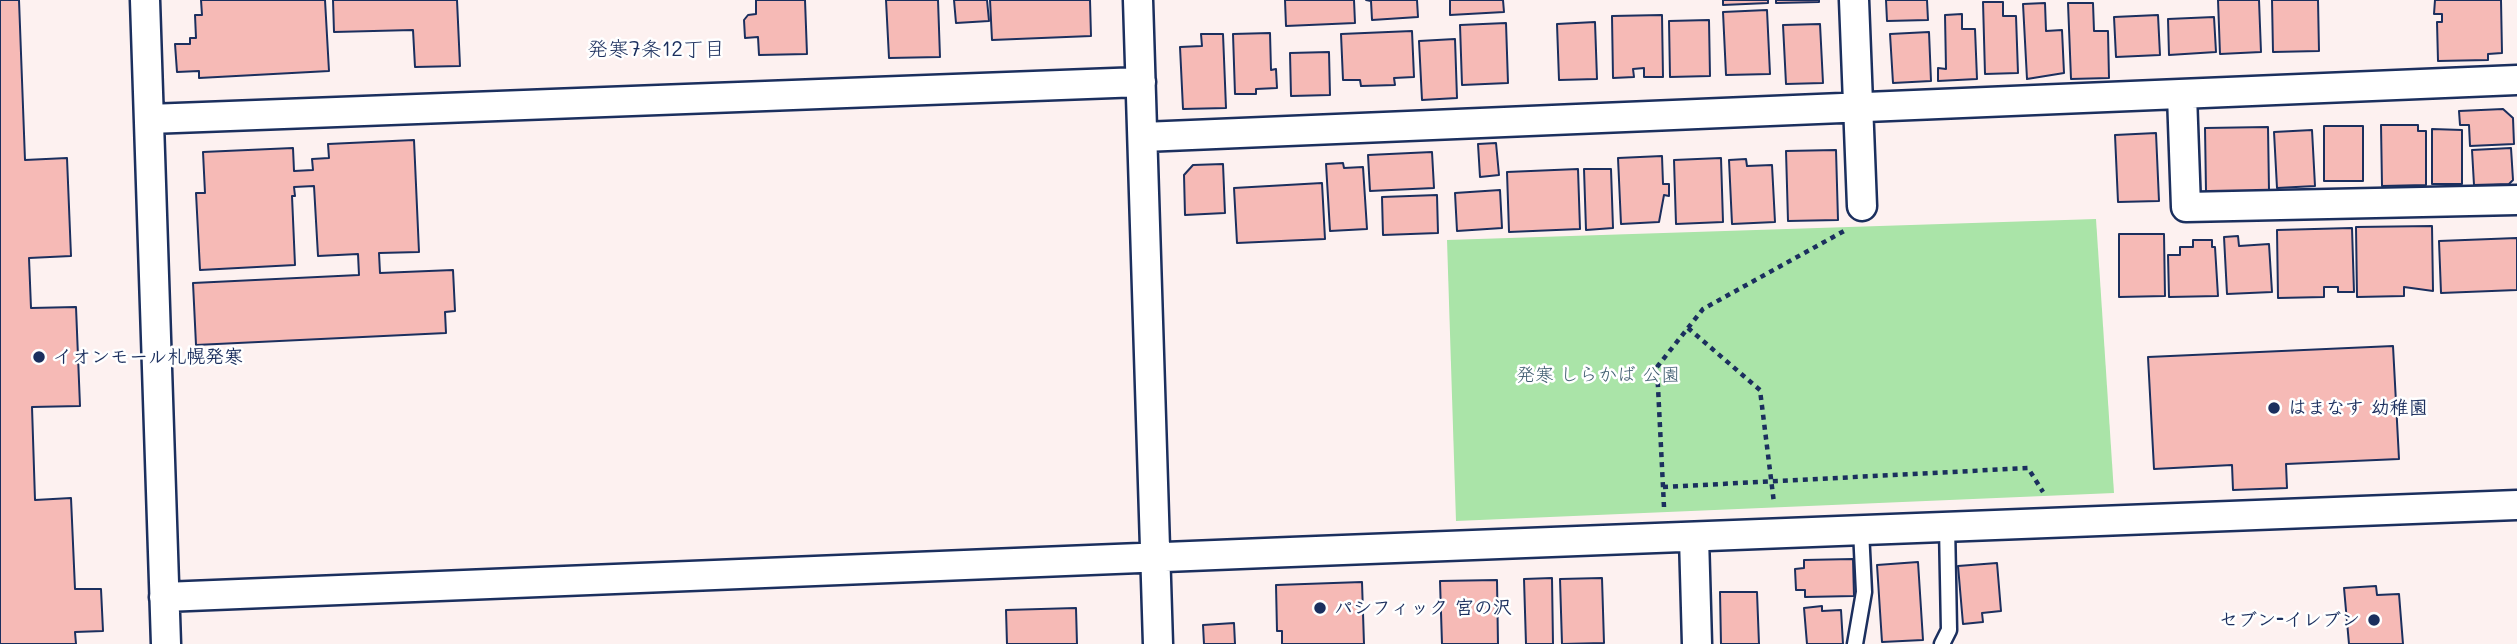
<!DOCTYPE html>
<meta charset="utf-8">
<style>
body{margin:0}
canvas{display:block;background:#fdf1f0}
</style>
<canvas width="2517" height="644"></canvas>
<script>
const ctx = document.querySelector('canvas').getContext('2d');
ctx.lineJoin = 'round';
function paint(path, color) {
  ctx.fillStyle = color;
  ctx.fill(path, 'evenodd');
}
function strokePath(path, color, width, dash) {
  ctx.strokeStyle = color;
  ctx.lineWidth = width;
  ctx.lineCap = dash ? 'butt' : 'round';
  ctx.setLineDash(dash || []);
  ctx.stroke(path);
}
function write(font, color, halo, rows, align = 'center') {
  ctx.font = font + ' Mali,"Klee One",sans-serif';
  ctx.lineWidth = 5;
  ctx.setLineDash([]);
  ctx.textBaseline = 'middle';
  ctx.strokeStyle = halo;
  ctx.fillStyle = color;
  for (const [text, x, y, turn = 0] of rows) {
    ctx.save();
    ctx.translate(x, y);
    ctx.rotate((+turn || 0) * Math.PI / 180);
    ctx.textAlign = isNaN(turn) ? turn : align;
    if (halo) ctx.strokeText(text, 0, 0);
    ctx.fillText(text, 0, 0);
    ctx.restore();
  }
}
paint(new Path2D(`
 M2096,219L2114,493L1456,521L1447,240Z`), '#aae4a8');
const building = new Path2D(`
 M0,0H19L25,160L67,158L71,256L29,258L31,308L76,307L80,406L32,407L35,500L71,498L75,589H101L103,631L75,632L76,644H0Z
 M201,0H325L329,71L199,78V71L177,72L175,44H190V38H196L195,15H202Z
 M333,0H457L460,66L415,67L413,30L334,32Z
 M756,0H805L807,54L759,55L758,37L745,38L744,20L748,15L756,14Z
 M886,0H938L940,57L889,58Z
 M954,0H987L989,21L956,23Z
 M990,0H1090L1091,36L992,40Z
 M1285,0H1354L1355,23L1286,26Z
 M1366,0H1417L1418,17L1372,20L1371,1Z
 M1450,0H1503L1504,12L1450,15Z
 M1723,0H1768V3L1723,5Z
 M1776,0H1819V2L1776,3Z
 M1886,0H1927L1928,20L1887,21Z
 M2218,0H2259L2261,52L2220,54Z
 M2272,0H2318L2319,51L2273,52Z
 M2435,0H2501L2502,53L2488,54V60L2438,61L2437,22H2442V14H2434Z
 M1983,2H2003V16H2016L2018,73L1985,74Z
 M2045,3L2046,31L2062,30L2064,73L2027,79L2023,4Z
 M2068,3H2093L2094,31H2108L2109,78L2071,79Z
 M1767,10L1770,74L1726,75L1723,12Z
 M1962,14V29H1975L1977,79L1938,81V68L1946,69L1945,15Z
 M1662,15L1663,77H1644V68L1633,69L1634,77L1613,78L1612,16Z
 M2158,15L2160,55L2116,57L2114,17Z
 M2214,17L2216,52L2169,55L2168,19Z
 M1709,20L1710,76L1670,77L1669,21Z
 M1595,22L1597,79L1559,80L1557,24Z
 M1506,23L1508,83L1462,85L1460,25Z
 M1820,24L1823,83L1786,84L1783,25Z
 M1412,31L1414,77L1394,78L1395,85L1361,86L1360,80H1343L1341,34Z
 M1929,32L1931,81L1893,83L1890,34Z
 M1270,33L1271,70L1276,69L1277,88L1256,89V94H1235L1233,34Z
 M1201,34H1223L1226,108L1183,109L1180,47L1202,46Z
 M1455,39L1457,98L1422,100L1419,41Z
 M1329,52L1330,95L1291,96L1290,53Z
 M2503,109L2513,118L2514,144L2470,146L2469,125H2460L2459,111Z
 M2381,125H2418V131H2426V185L2382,186Z
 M2324,126H2363V181H2324Z
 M2268,127L2269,191L2206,192L2205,128Z
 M2432,129L2462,130V184H2432Z
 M2312,130L2315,186L2277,188L2274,132Z
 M2156,133L2159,201L2118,202L2115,135Z
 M414,140L419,252L379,253L380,273L453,270L455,311L445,312L446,333L196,345L193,283L359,275L358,254L318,256L314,186L294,187L295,196H292L295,265L200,270L196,193H205L203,152L293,148L294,171L313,170L312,159L329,158L328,144Z
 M1496,143L1499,175L1480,177L1478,144Z
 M2511,148L2513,180L2509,184L2474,185L2472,150Z
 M1836,150L1838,220L1788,221L1786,151Z
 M1432,152L1434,188L1370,191L1368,155Z
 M1662,156L1663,184H1669V196L1664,195L1659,222L1621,224L1618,158Z
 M1721,158L1723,222L1676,224L1674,160Z
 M1746,159L1747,166L1772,165L1775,222L1732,224L1729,160Z
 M1343,163L1344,168L1363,167L1367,229L1330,231L1326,164Z
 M1223,164L1225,213L1185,215L1184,175L1193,165Z
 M1578,169L1580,229L1509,232L1507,172Z
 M1584,169H1611L1613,228L1586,230Z
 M1322,183L1325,239L1237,243L1234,188Z
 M1500,190L1502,228L1457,231L1455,193Z
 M1437,195L1438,233L1383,235L1382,197Z
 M2432,226L2433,291L2404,287V296L2357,297L2356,227Z
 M2352,228L2354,292H2338V287H2324V297L2278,298L2277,230Z
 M2119,234H2164L2165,296L2119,297Z
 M2238,236L2239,246L2269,244L2272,292L2227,294L2224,237Z
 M2517,238V290L2441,293L2439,241Z
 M2193,240H2212V247H2215L2218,296L2169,297L2168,255H2180V247H2193Z
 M2393,346L2399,459L2286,464L2287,488L2233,490L2232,465L2154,469L2148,357Z
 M1853,559L1854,596L1805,597V590H1796L1795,569L1804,568V560Z
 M1918,562L1923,640L1882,642L1877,565Z
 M1997,563L2001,611L1982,613L1983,622L1963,624L1958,566Z
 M1552,578L1553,644H1526L1524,579Z
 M1602,578L1604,643L1562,644L1560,579Z
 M1497,580L1498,644H1442L1440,581Z
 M1362,582L1364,644H1282V631H1277L1276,585Z
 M2376,586L2377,595L2399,594L2403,644H2349L2344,588Z
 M1720,592H1757L1759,644H1721Z
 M1822,606V611L1841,610L1843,644H1807L1804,608Z
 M1076,608L1077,644H1007L1006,610Z
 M1234,623L1235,644H1204L1203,625Z`);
paint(building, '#f6bab6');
strokePath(building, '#1b2f5e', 2);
const lane = new Path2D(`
 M1855,644L1864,592L1861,530
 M1942,644L1949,630L1947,525`);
const street = new Path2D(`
 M145,0L166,644
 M1138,0L1158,644
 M1854,0L1862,206
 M2182,95L2186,207L2517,200
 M149,119L1141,82
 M1143,137L2517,80
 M1694,537L1697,644
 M164,597C948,567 1733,532 2517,505`);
strokePath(lane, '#1b2f5e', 19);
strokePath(street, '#1b2f5e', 33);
strokePath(new Path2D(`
 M1688,328L1760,390L1774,503
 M1663,487L2028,468L2043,492
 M1664,507L1657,367L1703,309L1844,231`), '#1b2f5e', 4.5, [5, 5]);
strokePath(lane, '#fff', 14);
strokePath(street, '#fff', 28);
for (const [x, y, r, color] of [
 [39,357,7,"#1b2f5e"],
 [2274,408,7,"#1b2f5e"],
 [1320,608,7,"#1b2f5e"],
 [2374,620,7,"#1b2f5e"]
]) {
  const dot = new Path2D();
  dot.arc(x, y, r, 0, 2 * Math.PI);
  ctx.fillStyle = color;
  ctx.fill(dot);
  strokePath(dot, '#fff', 2.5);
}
write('bold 19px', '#1b2f5e', '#fff', [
 ["イオンモール札幌発寒",53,357],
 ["はまなす 幼稚園",2288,408],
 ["パシフィック 宮の沢",1334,608],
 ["セブン-イレブン",2360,620,"right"]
], 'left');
write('19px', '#3f5c70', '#fff', [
 ["発寒 しらかば 公園",1598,375]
]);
write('21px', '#1b2f5e', '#fff', [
 ["発寒7条12丁目",656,50]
]);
</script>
